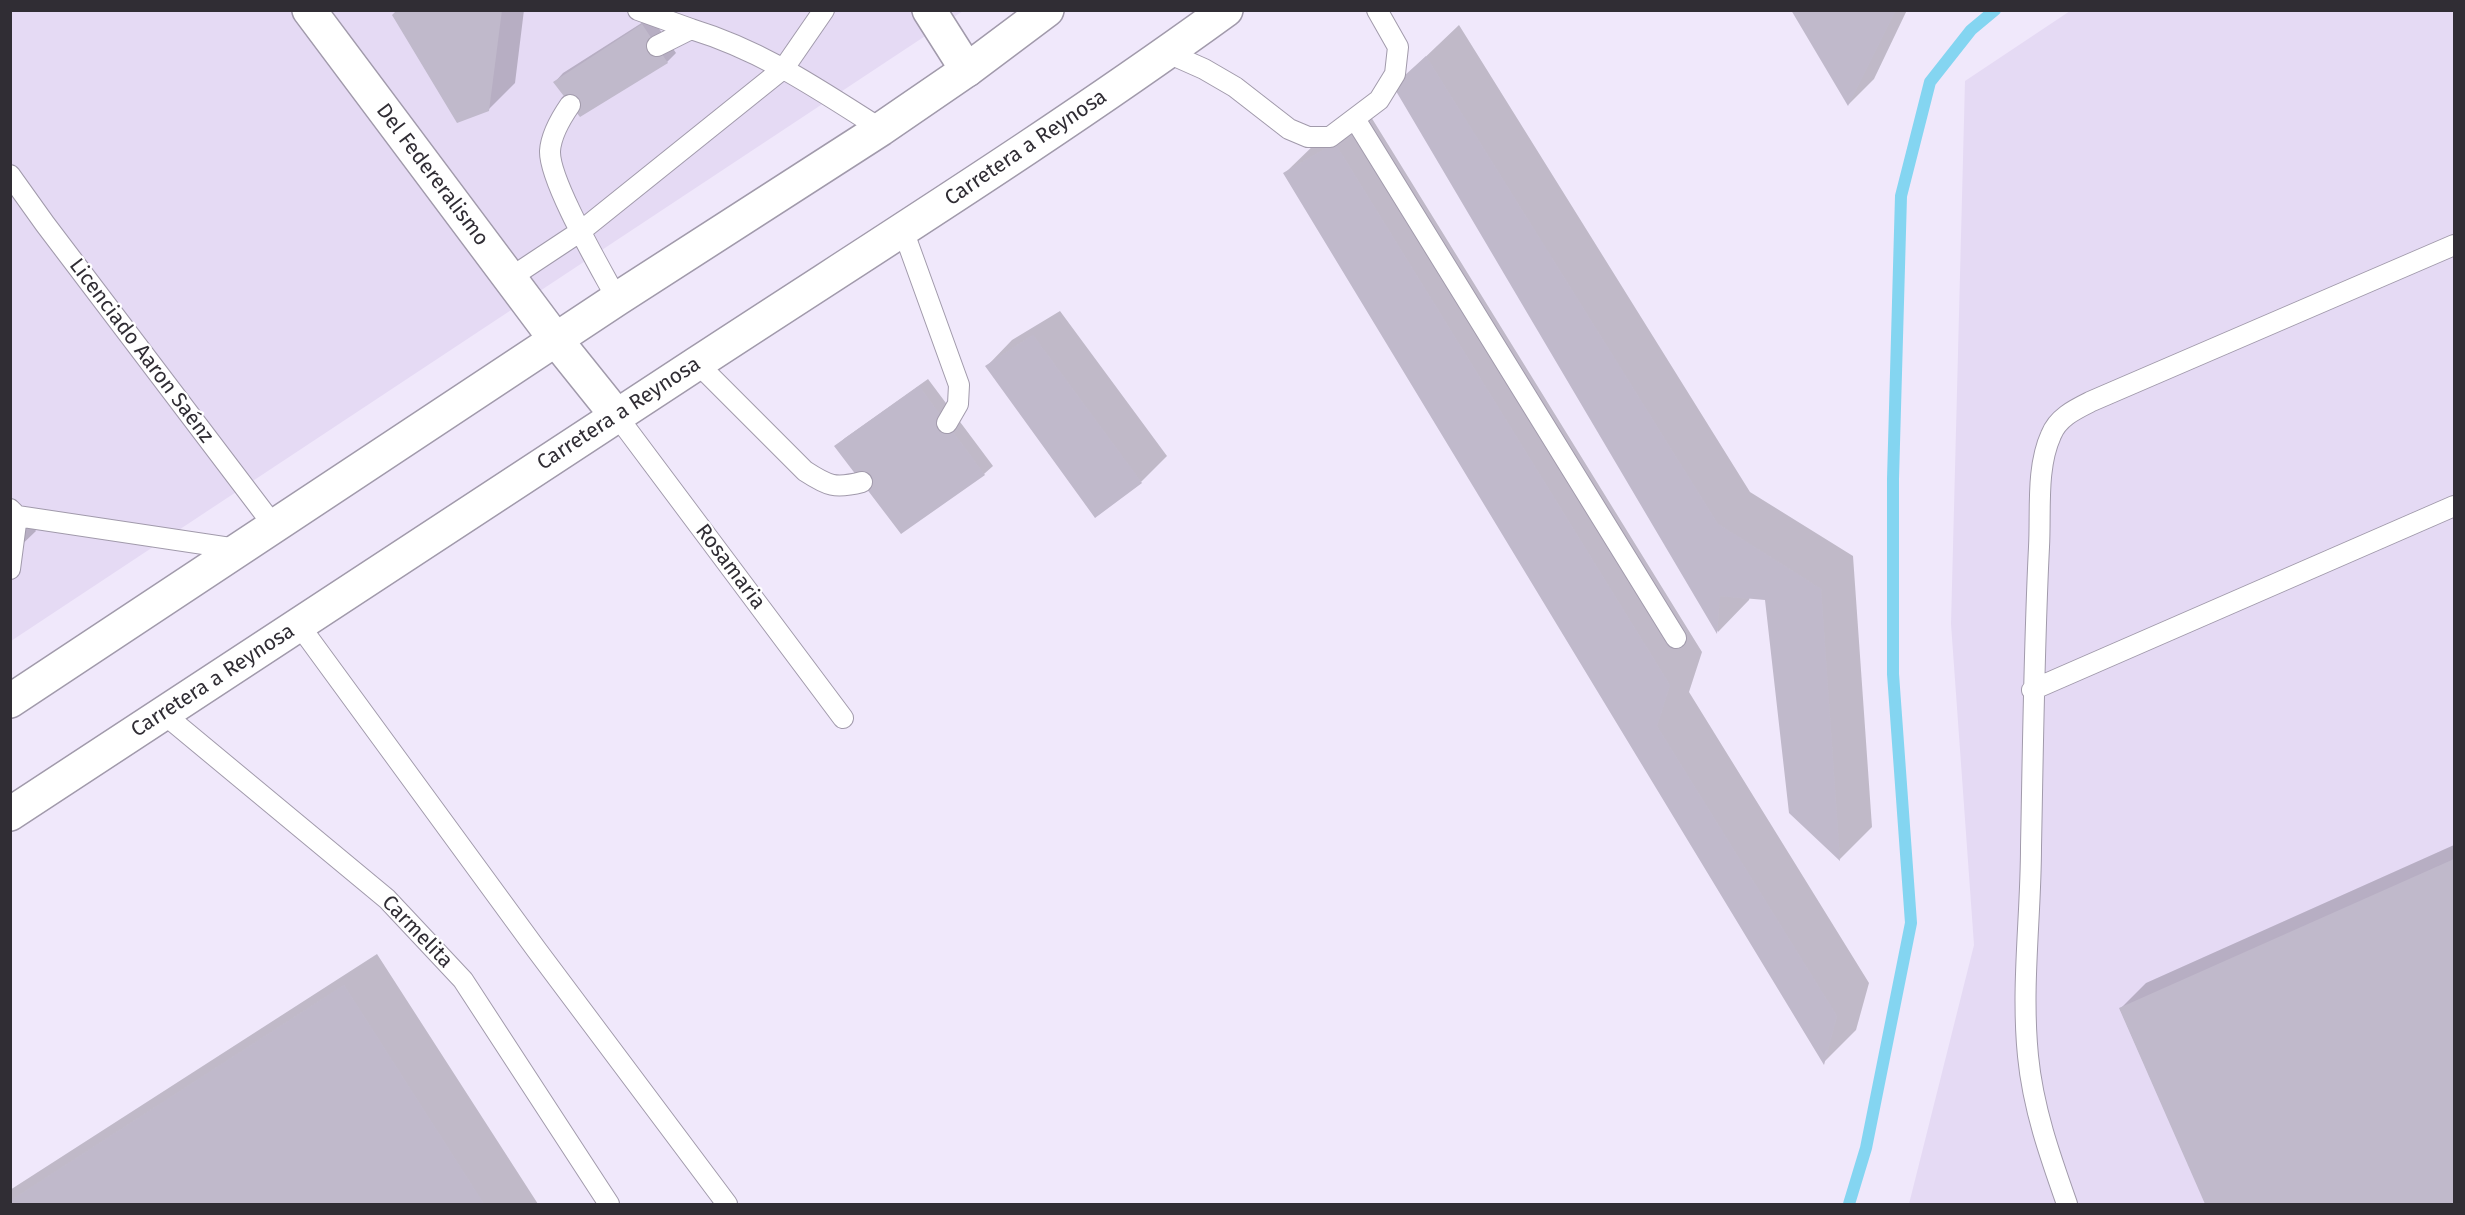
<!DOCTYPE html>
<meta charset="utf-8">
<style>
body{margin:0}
#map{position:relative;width:2465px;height:1215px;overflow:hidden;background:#f0e8fb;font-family:"Fira Sans",sans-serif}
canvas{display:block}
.frame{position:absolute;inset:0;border:12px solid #302d34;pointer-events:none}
</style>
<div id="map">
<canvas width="2465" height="1215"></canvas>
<div class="frame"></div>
</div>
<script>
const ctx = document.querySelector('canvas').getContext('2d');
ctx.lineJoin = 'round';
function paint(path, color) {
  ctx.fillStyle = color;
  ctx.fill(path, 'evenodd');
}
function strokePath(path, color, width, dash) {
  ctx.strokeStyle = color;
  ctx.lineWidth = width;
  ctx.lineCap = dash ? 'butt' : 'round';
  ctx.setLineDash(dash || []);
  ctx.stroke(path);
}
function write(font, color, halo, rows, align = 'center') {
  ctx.font = font + ' "Fira Sans",sans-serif';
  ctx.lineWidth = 4.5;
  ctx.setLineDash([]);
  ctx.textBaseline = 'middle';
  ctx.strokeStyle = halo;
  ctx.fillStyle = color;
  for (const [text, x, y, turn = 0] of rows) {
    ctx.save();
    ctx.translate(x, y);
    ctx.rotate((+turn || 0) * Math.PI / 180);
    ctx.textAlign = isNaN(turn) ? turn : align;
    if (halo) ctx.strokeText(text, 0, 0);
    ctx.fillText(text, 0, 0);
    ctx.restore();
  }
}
paint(new Path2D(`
 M11,11H963L11,641Z
 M2070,11H2454V1204H1909L1974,945L1951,624L1965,81Z`), '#e5daf4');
paint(new Path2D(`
 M398,10H524L515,83L489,109Z
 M1793,10H1907L1874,79L1849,104Z
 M651,17L676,53L667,62L580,115L555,82L563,73Z
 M1459,25L1750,492L1853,556L1872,827L1840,859L1791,812L1767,598L1750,597L1749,600L1718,632L1395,86Z
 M1368,112L1702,652L1689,692L1869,983L1856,1030L1824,1062L1285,173L1318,141Z
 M1060,311L1167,456L1141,482L987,366L1012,340Z
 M928,379L993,466L984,474L902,532L836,446L845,438Z
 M10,496L36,531L10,556Z
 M2454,845V1204H2206L2120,1009L2146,983Z
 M377,954L538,1204H10V1190Z`), '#0003');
strokePath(new Path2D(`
 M1849,1204L1866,1148L1911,923L1893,674V479L1901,196L1930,82L1971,30L1995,10`), '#84d5f1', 12);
paint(new Path2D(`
 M397,10H502L489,111L457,123L392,15Z
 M1791,10H1896L1848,106Z
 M642,24L668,63L580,117L553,82Z
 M1426,56L1718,524L1821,589L1840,861L1789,813L1765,600L1720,596L1717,634L1393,86Z
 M1335,143L1670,685L1657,726L1837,1016L1824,1065L1283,173Z
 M1033,335L1142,483L1095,518L985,366Z
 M919,386L985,475L901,534L834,446Z
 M2454,859V1204H2205L2119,1008Z
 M344,985L484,1204H10V1201Z`), '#c0b9cb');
const service = new Path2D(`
 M638,10L691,29
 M657,46L691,29C763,51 818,89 881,129
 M1168,53L1204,69L1235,87L1289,129L1308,137H1330L1379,100L1395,74L1398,47L1377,10
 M570,105C561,118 551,135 550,151C549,181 601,269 617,299
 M1355,119L1676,638
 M10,175L45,224L274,526
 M903,230L959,385L958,404L947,423
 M510,278L581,231L784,68L824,10
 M697,363L805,471C828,486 835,489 862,482
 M617,416L843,718
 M10,509L17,516L237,549
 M10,569L17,516
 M299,625L536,949L727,1204
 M2032,690L2454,506
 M164,714L387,899L463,980L609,1204
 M2067,1204C2050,1156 2033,1108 2028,1056C2021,986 2031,916 2031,847C2033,747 2034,647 2039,547C2041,511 2036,468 2051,435C2058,417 2076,409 2092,401L2454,245`);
const minor = new Path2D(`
 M309,10L556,340L617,416
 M929,10L967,70`);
const primary = new Path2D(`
 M10,701L617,299L881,129L967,70L1047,10
 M10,814C239,665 467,514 696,364C873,248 1054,135 1226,10`);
strokePath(service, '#a19aab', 22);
strokePath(minor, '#a19aab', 36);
strokePath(primary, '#a19aab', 36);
strokePath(service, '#fff', 20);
strokePath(minor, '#fff', 33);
strokePath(primary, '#fff', 33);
write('21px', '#302d34', '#fff', [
 ["Carretera a Reynosa",1026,148,-34],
 ["Del Federeralismo",432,175,53],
 ["Licenciado Aaron Saénz",141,351,53],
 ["Carretera a Reynosa",619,414,-33],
 ["Rosamaria",730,567,53],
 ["Carretera a Reynosa",213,681,-33],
 ["Carmelita",417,932,46]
]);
</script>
